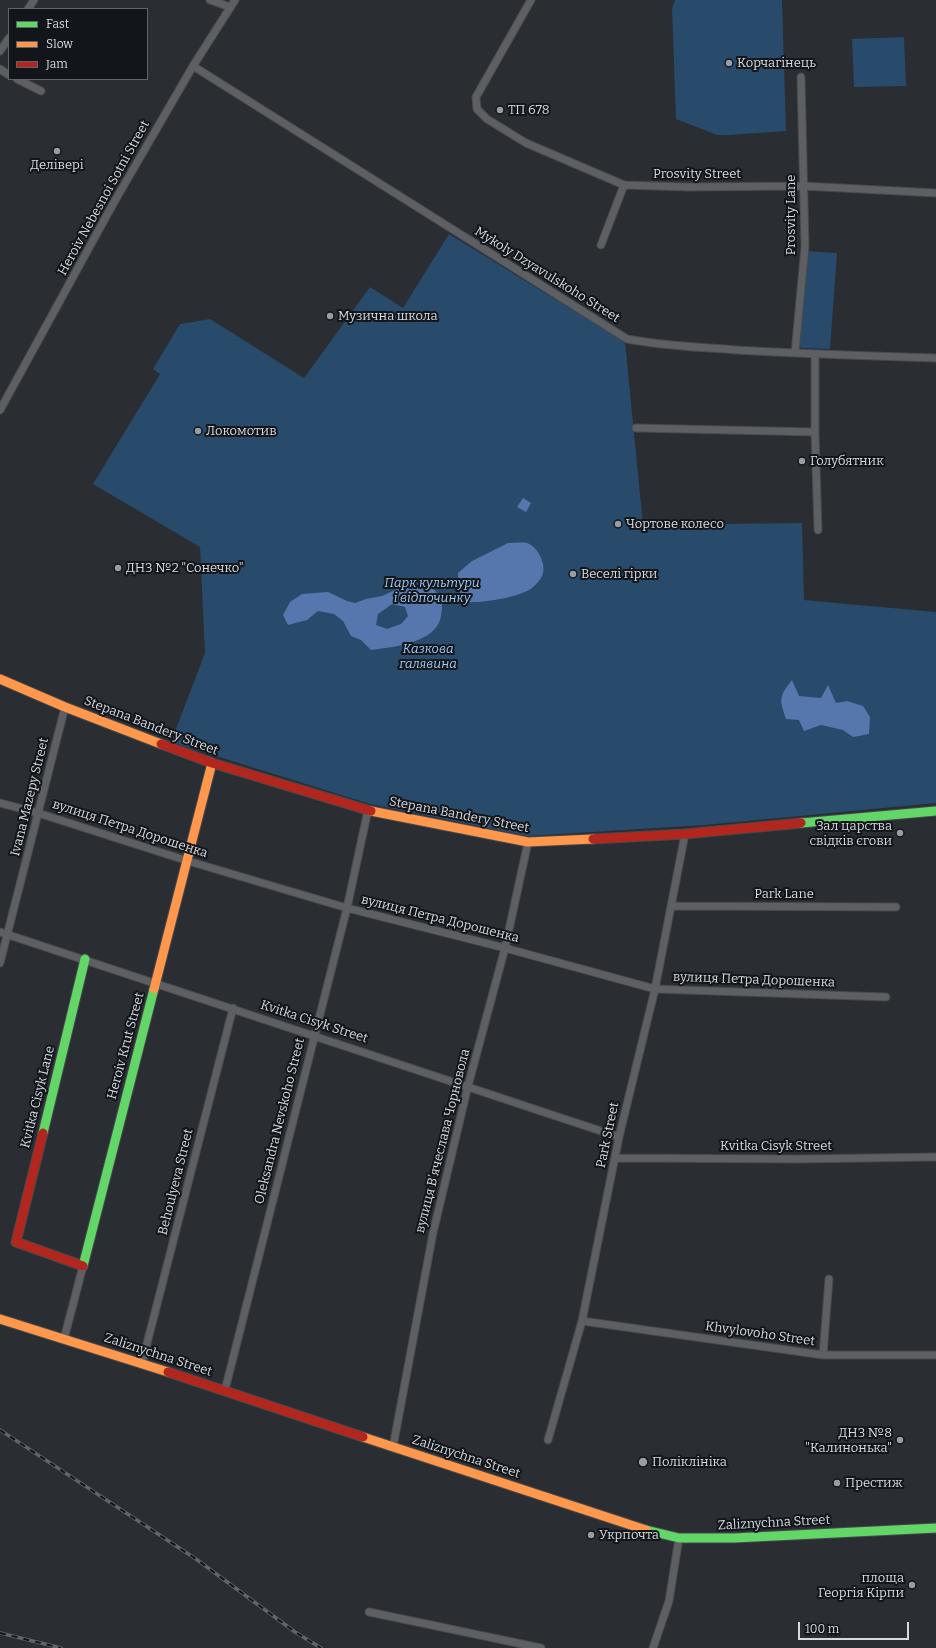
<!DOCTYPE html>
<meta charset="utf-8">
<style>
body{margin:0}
#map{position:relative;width:936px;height:1648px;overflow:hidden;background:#2a2d32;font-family:Bitter,serif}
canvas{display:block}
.legend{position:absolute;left:8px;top:8px;width:140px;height:72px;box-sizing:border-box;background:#121519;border:1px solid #606468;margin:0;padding:5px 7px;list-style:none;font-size:12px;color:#d5dadf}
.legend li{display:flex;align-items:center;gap:8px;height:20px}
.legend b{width:20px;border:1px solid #606468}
.scale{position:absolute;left:798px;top:1622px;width:111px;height:18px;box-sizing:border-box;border:2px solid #d5dadf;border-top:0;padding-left:5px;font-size:12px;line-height:14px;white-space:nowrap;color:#d5dadf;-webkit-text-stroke:3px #121519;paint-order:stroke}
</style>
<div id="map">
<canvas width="936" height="1648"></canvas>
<ul class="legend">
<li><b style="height:5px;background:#63d668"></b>Fast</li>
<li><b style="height:5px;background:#ff974d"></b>Slow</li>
<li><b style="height:5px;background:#b3261e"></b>Jam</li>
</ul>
<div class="scale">100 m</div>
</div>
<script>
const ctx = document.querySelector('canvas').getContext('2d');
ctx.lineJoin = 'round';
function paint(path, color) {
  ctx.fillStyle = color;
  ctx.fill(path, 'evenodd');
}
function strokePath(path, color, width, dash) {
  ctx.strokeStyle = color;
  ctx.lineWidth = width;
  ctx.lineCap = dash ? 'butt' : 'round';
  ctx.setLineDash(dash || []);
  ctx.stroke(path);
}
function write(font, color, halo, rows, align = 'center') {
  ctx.font = font + ' Bitter,serif';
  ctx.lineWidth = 4;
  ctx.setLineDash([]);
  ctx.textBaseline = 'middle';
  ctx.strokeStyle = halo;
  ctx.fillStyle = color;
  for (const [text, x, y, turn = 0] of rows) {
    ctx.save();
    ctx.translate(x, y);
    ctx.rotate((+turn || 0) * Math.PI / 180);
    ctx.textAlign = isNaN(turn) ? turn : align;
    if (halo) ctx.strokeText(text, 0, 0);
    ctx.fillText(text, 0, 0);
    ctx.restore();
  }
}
paint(new Path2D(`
 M675,0H782L786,131L729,135H717L676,119L672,8Z
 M904,37L906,86L854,87L852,39Z
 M449,234L625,342L643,525L802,523L804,600L936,612V803L705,825L527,836L370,804L171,742L205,653L200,547L93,484L160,374L153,369L180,324L210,319L304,378L370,287L403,308Z
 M806,251L837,253L830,349L801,348L798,343Z`), '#284a6b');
paint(new Path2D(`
 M523,498L531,503L526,512L517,507Z
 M508,543C514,543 521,542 527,543C537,546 546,563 543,573C542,579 534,587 529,590C515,598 482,603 466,602C458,592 458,585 458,573L472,561Z
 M425,582C429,586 437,591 440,597C443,603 442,609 441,616C437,643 393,647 371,650L361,640L351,636L343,621L334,614L318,611L307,620L288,625L283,615L290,602L302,594L328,592L347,601L355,603L366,599L382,596L408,584L418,586ZM392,604L405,607L408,616L401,624L387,629L376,625L378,614Z
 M792,680L799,696L821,698L828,685L836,703L847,701L863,706L870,717L869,734L853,737L843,730L821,725L804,731L799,720L786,719C779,698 779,697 792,680Z`), '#5677ad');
const street = new Path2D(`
 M210,0L230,7
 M531,0L476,97L477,109L487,119L526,143L624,185L688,187L803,186L936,193
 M28,9L34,0
 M0,51L9,38
 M193,66L627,339C663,346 699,347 736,350C803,354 869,356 936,358
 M0,69L9,75
 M17,79L41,91
 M601,245L624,185
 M795,353L805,247L801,77
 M815,354V432L818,530
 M0,410L113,204L193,66L235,0
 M636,428L815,432
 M0,803L38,813L188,861L347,908L505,948L655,989L886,997
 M671,906L896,907
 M0,932L619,1137
 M0,963L65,707
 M615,1158L798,1159L936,1157
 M582,1321L823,1355H936
 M64,1339L83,1266
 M823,1355L829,1279
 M142,1363L233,1008
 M225,1390L347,908L368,810
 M548,1440L582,1321L619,1137L655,989L685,834
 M393,1447L433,1233L468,1086L505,948L528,842
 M369,1612L541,1648
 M653,1648L669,1601L679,1538`);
const fast = new Path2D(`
 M801,823L936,811
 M43,1133L85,959
 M83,1266L154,989
 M646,1530L679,1538H734L936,1528`);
const slow = new Path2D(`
 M0,679L65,707L161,744
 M371,811L528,842L593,839
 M154,989L212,763
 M0,1319L168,1372
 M363,1437L646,1530`);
const jam = new Path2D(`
 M161,744L212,763L371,811
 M593,839L685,834L801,823
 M43,1133L16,1242L83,1266
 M168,1372L363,1437`);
strokePath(street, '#46494d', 9);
strokePath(fast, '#46494d', 11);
strokePath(slow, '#46494d', 11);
strokePath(jam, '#46494d', 11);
strokePath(street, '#5d5f63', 7);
strokePath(fast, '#63d668', 9);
strokePath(slow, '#ff974d', 9);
strokePath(jam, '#b3261e', 9);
const rail = new Path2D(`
 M0,1430L196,1559L295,1632L321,1648
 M0,1633L61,1648`);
strokePath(rail, '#616468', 3.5);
strokePath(rail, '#121519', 2, [6]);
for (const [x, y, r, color] of [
 [729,63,4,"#999da2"],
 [500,110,4,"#999da2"],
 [57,151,4,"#999da2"],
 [330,316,4,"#999da2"],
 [198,431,4,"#999da2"],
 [802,461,4,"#999da2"],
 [618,524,4,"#999da2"],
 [118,568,4,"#999da2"],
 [573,574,4,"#999da2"],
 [900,833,4,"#999da2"],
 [900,1440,4,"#999da2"],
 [643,1462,5,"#999da2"],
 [837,1483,4,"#999da2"],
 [591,1535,4,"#999da2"],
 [912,1585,4,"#999da2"]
]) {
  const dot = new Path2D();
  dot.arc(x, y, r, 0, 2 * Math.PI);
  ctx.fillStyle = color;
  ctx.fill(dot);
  strokePath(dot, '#121519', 1.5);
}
write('13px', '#d5dadf', '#121519', [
 ["Корчагінець",737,63],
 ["ТП 678",508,110],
 ["Делівері",57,165,"center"],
 ["Музична школа",338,316],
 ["Локомотив",206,431],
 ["Голубятник",810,461],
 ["Чортове колесо",626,524],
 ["ДНЗ №2 \"Сонечко\"",126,568],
 ["Веселі гірки",581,574],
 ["Зал царства",892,826,"right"],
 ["свідків єгови",892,841,"right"],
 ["ДНЗ №8",892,1433,"right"],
 ["\"Калинонька\"",892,1448,"right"],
 ["Поліклініка",652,1462],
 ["Престиж",845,1483],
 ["Укрпочта",599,1535],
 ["площа",904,1578,"right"],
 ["Георгія Кірпи",904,1593,"right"]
], 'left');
write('13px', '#d5dadf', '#121519', [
 ["Prosvity Street",697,174],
 ["Heroiv Nebesnoi Sotni Street",104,198,-61],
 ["Prosvity Lane",791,215,-90],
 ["Mykoly Dzyavulskoho Street",547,275,32],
 ["Stepana Bandery Street",151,726,21],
 ["Ivana Mazepy Street",30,797,-76],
 ["Stepana Bandery Street",459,815,11],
 ["вулиця Петра Дорошенка",130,829,18],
 ["Park Lane",784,894],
 ["вулиця Петра Дорошенка",440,919,14],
 ["вулиця Петра Дорошенка",754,980,2],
 ["Kvitka Cisyk Street",314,1022,18],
 ["Heroiv Krut Street",126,1046,-75],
 ["Kvitka Cisyk Lane",38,1097,-76],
 ["Oleksandra Nevskoho Street",280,1121,-76],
 ["Park Street",608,1135,-78],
 ["вулиця Вʼячеслава Чорновола",443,1141,-76],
 ["Kvitka Cisyk Street",776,1146],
 ["Behoulyeva Street",176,1182,-76],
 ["Khvylovoho Street",760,1334,8],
 ["Zaliznychna Street",158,1355,18],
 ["Zaliznychna Street",466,1457,18],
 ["Zaliznychna Street",774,1523,-3]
]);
write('italic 13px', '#9fc9f6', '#121519', [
 ["Парк культури",432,583],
 ["і відпочинку",432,598],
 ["Казкова",428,649],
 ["галявина",428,664]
]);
</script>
